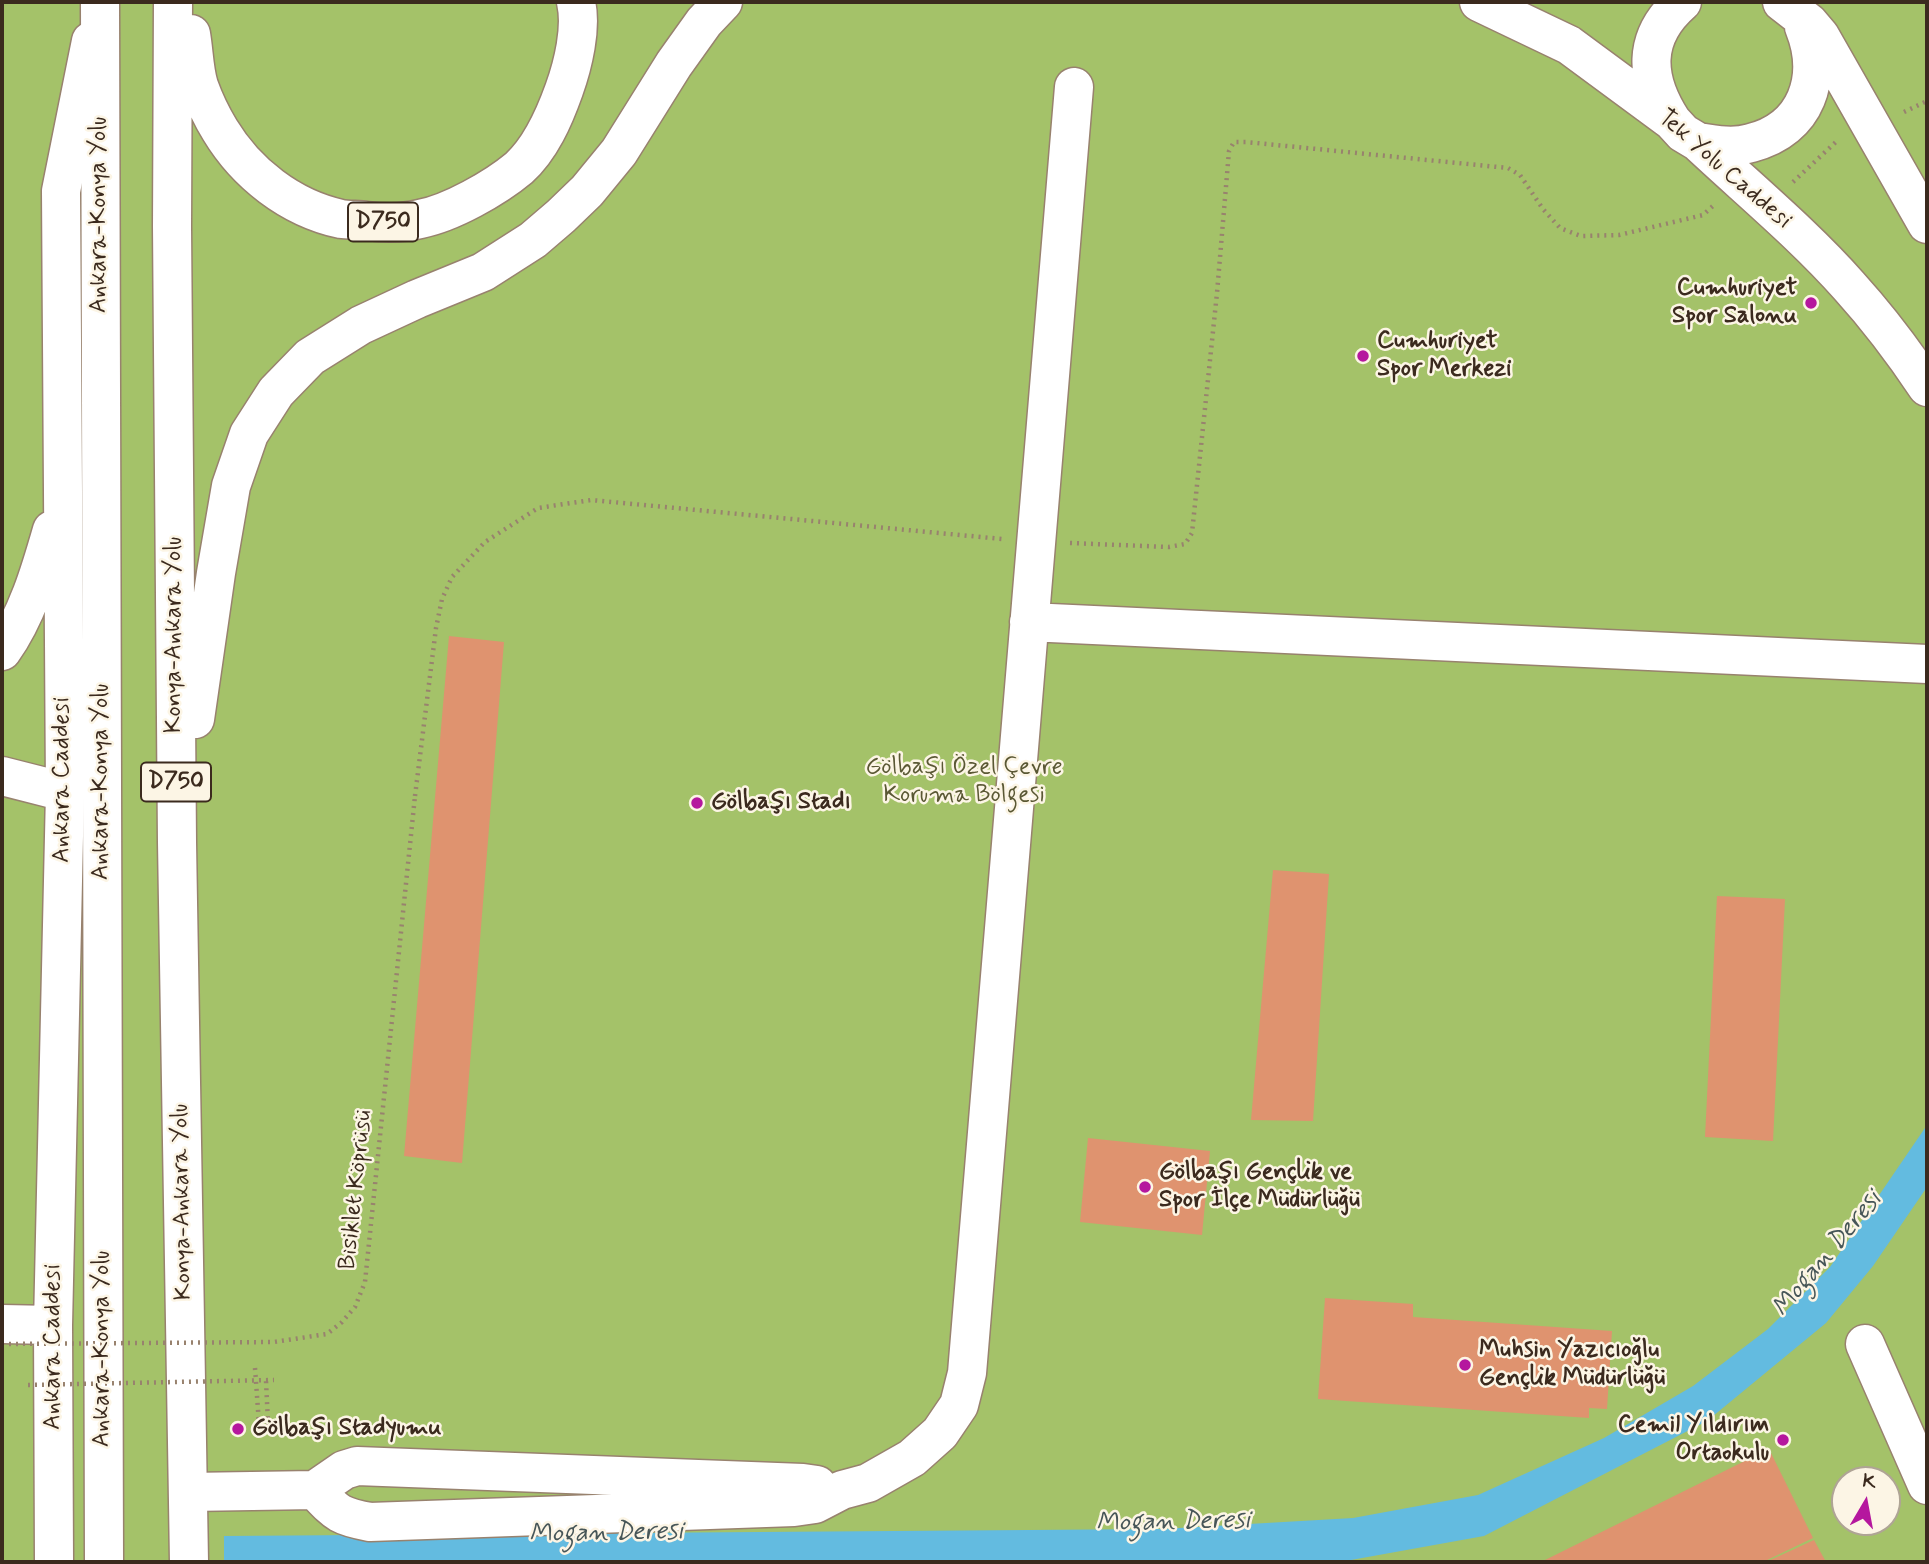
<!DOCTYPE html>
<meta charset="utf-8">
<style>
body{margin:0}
#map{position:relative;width:1929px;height:1564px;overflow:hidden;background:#f5dbbe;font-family:Mynerve,sans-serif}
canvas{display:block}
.frame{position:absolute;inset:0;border:4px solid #3b2a1e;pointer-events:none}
.north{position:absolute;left:1831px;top:1466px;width:70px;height:70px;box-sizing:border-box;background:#fcf5e5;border:2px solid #afa495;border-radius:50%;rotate:10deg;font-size:19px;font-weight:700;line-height:28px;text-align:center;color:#3b2a1e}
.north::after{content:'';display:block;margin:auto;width:24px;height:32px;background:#b5179e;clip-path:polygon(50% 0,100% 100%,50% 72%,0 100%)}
</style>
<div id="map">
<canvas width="1929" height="1564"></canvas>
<div class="frame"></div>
<div class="north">K</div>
</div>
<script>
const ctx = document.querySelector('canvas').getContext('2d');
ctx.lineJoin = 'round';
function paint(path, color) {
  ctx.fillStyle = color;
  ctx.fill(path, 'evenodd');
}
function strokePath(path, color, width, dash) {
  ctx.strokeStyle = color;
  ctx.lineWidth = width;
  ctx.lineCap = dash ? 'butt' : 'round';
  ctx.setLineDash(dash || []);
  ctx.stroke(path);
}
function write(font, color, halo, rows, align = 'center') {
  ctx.font = font + ' Mynerve,sans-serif';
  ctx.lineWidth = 5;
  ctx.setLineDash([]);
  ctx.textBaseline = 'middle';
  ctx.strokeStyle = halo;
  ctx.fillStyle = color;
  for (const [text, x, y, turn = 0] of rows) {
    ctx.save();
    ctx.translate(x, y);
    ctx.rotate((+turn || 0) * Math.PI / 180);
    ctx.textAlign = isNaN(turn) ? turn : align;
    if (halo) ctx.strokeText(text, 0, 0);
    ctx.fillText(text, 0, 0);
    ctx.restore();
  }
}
paint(new Path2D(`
 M2,2H1927V1562H2ZM1845,1480H1887V1522H1845Z`), '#a4c269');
paint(new Path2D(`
 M1927,1125V1187L1873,1266L1826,1323L1707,1421L1484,1536L1340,1562H224V1536L1162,1529L1353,1518L1478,1495L1604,1438L1693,1386L1768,1329L1830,1267Z`), '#63bbe0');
paint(new Path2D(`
 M449,636L504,642L462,1163L404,1156Z
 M1273,870L1329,874L1313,1121L1251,1120Z
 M1717,896L1785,899L1773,1141L1705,1137Z
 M1088,1138L1210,1151L1202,1235L1080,1222Z
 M1325,1298L1413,1304V1317L1612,1331L1607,1409L1589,1408V1418L1318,1399Z
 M1769,1449L1813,1538L1763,1562H1541Z
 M1814,1540L1826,1562H1766Z`), '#df936f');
const minor = new Path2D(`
 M1029,622L1927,664
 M2,651C27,616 40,572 52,530
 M2,776L65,792
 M2,1324L53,1325
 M1865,1344L1927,1485
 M315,1490C337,1513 338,1516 370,1522L794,1507L815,1504L842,1490L868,1483L912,1458L940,1433L959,1405L967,1373L1074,87
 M189,1492L315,1490L344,1470L357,1466L803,1483L817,1485
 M54,1562L53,1325L65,792L61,191L91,41`);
const major = new Path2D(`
 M1479,2L1569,45L1672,121L1683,133L1698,142C1747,188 1804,235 1849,286C1878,318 1903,351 1927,387
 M1782,2L1809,23L1820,36L1927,224
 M1672,121C1645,79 1641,38 1682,2
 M1698,142C1716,145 1734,148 1751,143C1807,129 1824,77 1804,27`);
const highway = new Path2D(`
 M100,2L104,1562
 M173,2L172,226L177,842L189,1562
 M191,34C194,51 194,70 199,86C204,100 212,117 220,130C246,173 290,208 341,219C349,220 359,220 367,221C384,223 404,223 420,219C451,213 495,188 519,168C541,148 554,118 564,90C573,65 582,28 576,2
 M195,719L216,573L231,486L249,434L276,392L310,357L361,325L417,299L483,272L533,240L561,216L587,191L619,152L674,64L704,22L723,2`);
strokePath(minor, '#98826e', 41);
strokePath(major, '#98826e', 41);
strokePath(highway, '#98826e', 41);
strokePath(new Path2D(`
 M1904,112L1927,101
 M1793,182L1838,140
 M1070,543L1169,547L1185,544L1192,533L1217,293L1229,151L1234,142H1246L1508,168L1520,175L1543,209L1560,228L1581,236L1619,235L1703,215L1715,204
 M415,796L436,628L442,599L452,577L485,542L538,508L591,500L1002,539
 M255,1368L259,1424L268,1423L266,1381`), '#98826e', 4.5, [2, 5]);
strokePath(minor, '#fff', 38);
strokePath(major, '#fff', 38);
strokePath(highway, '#fff', 38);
strokePath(new Path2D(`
 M2,1344L274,1342L327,1334L342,1322L355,1307L365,1282L415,796
 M28,1385L274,1380`), '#98826e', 4.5, [2, 5]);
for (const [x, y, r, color] of [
 [1811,303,7,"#b5179e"],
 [1363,356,7,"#b5179e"],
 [697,803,7,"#b5179e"],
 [1145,1187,7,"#b5179e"],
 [1465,1365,7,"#b5179e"],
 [238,1429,7,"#b5179e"],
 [1783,1440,7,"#b5179e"]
]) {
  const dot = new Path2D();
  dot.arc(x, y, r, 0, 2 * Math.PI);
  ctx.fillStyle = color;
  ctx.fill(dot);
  strokePath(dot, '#fcf5e5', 2.5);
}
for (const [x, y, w] of [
 [383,222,70],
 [176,782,70]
]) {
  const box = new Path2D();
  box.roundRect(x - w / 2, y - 19.5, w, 39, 5);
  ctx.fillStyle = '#fcf5e5';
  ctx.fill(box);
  strokePath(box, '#3b2a1e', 2);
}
write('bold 23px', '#3b2a1e', null, [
 ["D750",383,222],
 ["D750",176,782]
]);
write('24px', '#3b2a1e', '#fcf5e5', [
 ["Tek Yolu Caddesi",1724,170,41],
 ["Ankara-Konya Yolu",100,215,-90],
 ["Konya-Ankara Yolu",175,635,-90],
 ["Ankara Caddesi",63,780,-90],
 ["Ankara-Konya Yolu",102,782,-90],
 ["Bisiklet Köprüsü",357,1190,-84],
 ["Konya-Ankara Yolu",183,1202,-91],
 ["Ankara Caddesi",54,1347,-90],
 ["Ankara-Konya Yolu",103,1349,-90]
]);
write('bold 24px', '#3b2a1e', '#fcf5e5', [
 ["Cumhuriyet",1797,289,"right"],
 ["Spor Salonu",1797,317,"right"],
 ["Cumhuriyet",1377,342],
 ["Spor Merkezi",1377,370],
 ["Gölbaşı Stadı",711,803],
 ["Gölbaşı Gençlik ve",1159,1173],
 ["Spor İlçe Müdürlüğü",1159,1201],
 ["Muhsin Yazıcıoğlu",1479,1351],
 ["Gençlik Müdürlüğü",1479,1379],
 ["Cemil Yıldırım",1769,1426,"right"],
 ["Ortaokulu",1769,1454,"right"],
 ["Gölbaşı Stadyumu",252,1429]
], 'left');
write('24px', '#5a5834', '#fcf5e5', [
 ["Gölbaşı Özel Çevre",964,768],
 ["Koruma Bölgesi",964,796]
]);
write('italic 26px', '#475658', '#fcf5e5', [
 ["Mogan Deresi",1828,1255,-50],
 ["Mogan Deresi",1173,1523,-1],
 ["Mogan Deresi",606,1534,-1]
]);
</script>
